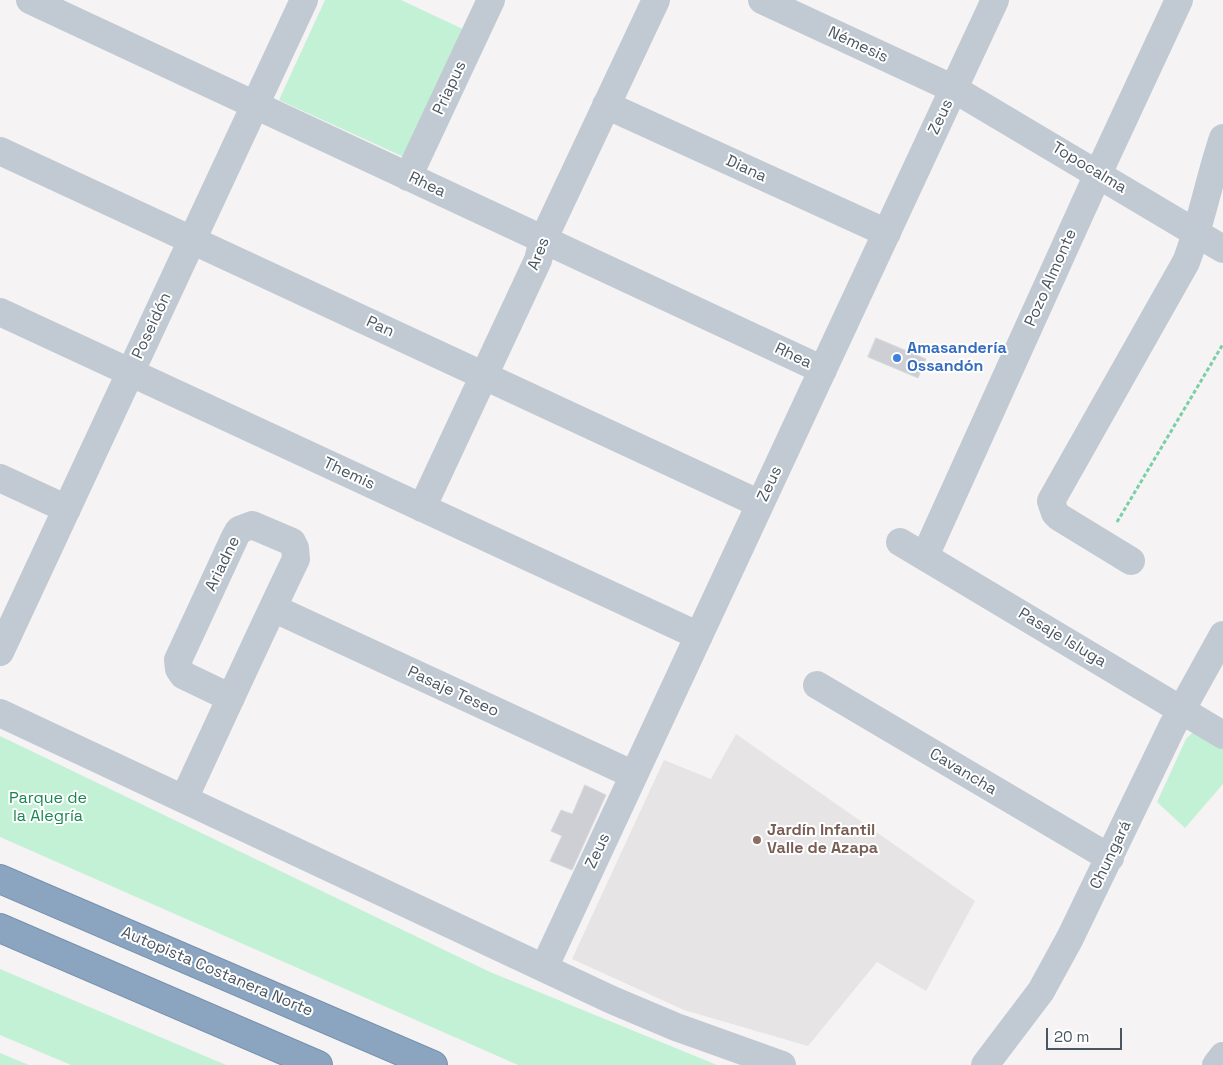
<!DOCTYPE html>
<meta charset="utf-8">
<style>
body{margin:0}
#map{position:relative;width:1223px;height:1065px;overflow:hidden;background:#f5f3f3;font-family:"Space Grotesk",sans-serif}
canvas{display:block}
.scale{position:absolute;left:1046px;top:1028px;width:76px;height:22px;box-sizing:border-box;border:2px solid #4a5661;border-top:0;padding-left:6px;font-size:15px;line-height:18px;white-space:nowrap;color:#4a5661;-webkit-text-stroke:4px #fff;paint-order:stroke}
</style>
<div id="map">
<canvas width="1223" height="1065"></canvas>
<div class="scale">20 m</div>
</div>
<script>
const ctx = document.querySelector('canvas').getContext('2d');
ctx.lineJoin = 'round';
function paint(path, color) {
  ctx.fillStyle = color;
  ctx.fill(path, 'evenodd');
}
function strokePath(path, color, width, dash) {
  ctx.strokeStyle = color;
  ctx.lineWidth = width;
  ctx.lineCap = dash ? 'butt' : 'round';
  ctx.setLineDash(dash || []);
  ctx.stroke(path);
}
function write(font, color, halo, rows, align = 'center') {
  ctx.font = font + ' "Space Grotesk",sans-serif';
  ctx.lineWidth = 4;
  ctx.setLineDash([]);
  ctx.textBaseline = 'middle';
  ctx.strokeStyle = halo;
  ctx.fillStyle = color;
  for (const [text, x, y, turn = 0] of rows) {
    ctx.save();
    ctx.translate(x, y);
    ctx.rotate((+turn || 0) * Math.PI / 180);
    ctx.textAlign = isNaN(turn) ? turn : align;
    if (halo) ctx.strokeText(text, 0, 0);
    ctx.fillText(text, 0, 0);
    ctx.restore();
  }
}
paint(new Path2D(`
 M736,734L975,901L926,991L877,962L808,1046L684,1010L572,959L664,760L711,779Z`), '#e6e4e5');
paint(new Path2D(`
 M325,0H401L465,30L406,158L279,100Z
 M1196,729L1223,746V784L1185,828L1157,802L1186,739Z
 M0,736L490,972L717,1065H518L0,837Z
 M0,969L226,1065H71L0,1035Z
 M0,1053L29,1065H0Z`), '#c3f1d5');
const building = new Path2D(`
 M876,338L926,359L918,378L868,357Z
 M585,785L606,795L572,870L550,861L562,836L551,831L561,810L572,814Z`);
paint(building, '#cdcfd5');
strokePath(building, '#d7d9de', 1);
const highway = new Path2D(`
 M0,879L433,1065
 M0,928L318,1065`);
strokePath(highway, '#7690ad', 30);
strokePath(new Path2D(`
 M1117,522L1223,344`), '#7ad0a6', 3, [4, 2.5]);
strokePath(new Path2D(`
 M30,0L823,370
 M762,0L954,89L1223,249
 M606,105L887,233
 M0,151L760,504
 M408,177L491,0
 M0,312L699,636
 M0,478L67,509
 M422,508L538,260L543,240L656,0
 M900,542L1223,735
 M925,556L1098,174L1179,0
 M1131,561L1059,517L1055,513L1051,501L1186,262C1202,221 1209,179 1223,138
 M273,608L634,775
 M0,652L304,0
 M817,685L1110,858
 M0,713L612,1000L676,1027L782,1065
 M184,799C221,719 258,638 296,559L295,548L292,542L252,525L239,530L235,537L178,660L179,669L183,675L231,698
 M544,968L995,0
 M985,1065L1041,991L1070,938L1172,727L1223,635
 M1216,1065L1223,1056`), '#c1cad2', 28);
strokePath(highway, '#8ba5c1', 28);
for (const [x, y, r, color] of [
 [897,358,5,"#3f7fe0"],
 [757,840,5,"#8d6e63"]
]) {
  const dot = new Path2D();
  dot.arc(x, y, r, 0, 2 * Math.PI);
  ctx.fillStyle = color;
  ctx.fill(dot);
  strokePath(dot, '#fff', 2);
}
write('16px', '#4a5661', '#fff', [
 ["Némesis",858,45,25],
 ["Priapus",450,88,-65],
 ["Zeus",941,117,-65],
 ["Topocalma",1089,168,31],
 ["Diana",746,169,25],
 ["Rhea",427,185,25],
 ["Ares",539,254,-69],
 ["Pozo Almonte",1051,278,-66],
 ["Poseidón",152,326,-65],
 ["Pan",380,327,25],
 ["Rhea",793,356,25],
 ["Themis",349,474,25],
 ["Zeus",770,484,-65],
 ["Ariadne",223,564,-64],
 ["Pasaje Isluga",1062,638,31],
 ["Pasaje Teseo",453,692,25],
 ["Cavancha",963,772,31],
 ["Zeus",598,851,-65],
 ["Chungará",1111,855,-64],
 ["Autopista Costanera Norte",217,972,23]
]);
write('bold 16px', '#366cbe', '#fff', [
 ["Amasandería",907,349],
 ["Ossandón",907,367]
], 'left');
write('16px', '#17864f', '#fff', [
 ["Parque de",48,799],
 ["la Alegría",48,817]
]);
write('bold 16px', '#785e54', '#fff', [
 ["Jardín Infantil",767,831],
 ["Valle de Azapa",767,849]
], 'left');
</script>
